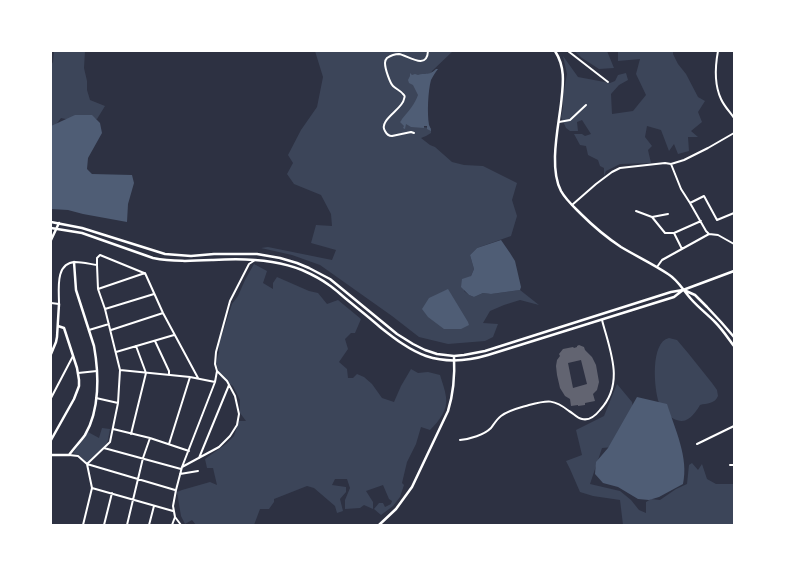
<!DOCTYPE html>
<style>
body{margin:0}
#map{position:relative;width:785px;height:576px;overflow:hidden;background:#2d3142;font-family:Bitter,serif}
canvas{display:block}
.frame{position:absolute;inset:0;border:52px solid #fff;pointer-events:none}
</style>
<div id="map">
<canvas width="785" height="576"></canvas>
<div class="frame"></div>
</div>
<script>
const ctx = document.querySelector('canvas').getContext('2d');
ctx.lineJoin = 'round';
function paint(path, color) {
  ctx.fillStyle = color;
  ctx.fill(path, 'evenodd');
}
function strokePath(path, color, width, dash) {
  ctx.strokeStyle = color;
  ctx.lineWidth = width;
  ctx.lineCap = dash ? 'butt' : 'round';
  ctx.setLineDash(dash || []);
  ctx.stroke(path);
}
paint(new Path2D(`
 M56,51H85L84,68L87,81V90L90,100L105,106L97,119L81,117L70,120L61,118L51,131V65L53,62L54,52Z
 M315,51H453L432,71L430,75L419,92L413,126L431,128V133L426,136L421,138L430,145L435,147L452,162L464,165L483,166L517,183L512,200L517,216L511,236L477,248L470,255L474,269L464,291L469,295L474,297L483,293L491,294L520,290L539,305L520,300L504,305L490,311L483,323L498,324L493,337L485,341L448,344L419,337L392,316L320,265L292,255L261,248L268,247L332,260L336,250L311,243L316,225L332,226L331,214L321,195L294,184L287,174L293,163L288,155L301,130L317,107L323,77Z
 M574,51H607L614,68L599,69L582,58Z
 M618,51H673V54L678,64L686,74L698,97L705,101L698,112L702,122L691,131L698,137H688L689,151L678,154L674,144L669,151L661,130L647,126L645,137L652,146L648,150L651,163L620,164L606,171L604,176V168L600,166L598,160L588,155L586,146L580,145L574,134H582L585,136L591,134L582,120L577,122L578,131H570L566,128L561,117L563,108V96L567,74L563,56L578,77L610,83L615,81L618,75L626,73L628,80L619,85L611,94L612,114L633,111L646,95L636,74L640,59L618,61Z
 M254,264L267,271L263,283L273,289V283L277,277L309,291L318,293L327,304L338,300L361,319L355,333H351L345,339L348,349L339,362L347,369L348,378H353L357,374L364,377L372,384L382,398L394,402L401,386L411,369L418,373L428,372L440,375C442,382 445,389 446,397C448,410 439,421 430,430L421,427L416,444L407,462L402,483L404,485L400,497L393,506L381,515L374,509L379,503H383L385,507L391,504L392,501L389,499L383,485L366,491L373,502V509L364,505L360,508L345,509V500L350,488L347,479H335L332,485L346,487V492L340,499L343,511L337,513L335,506L314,488L307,486L274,499V502L269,509H260L254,525H196L192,520L185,524L181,516L177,492L182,490L210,482L217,485L213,468H207L205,459L226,444L234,436L239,421H246L240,413V400L233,386L221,378L216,363L219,352V344L232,304L238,296L245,280Z
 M669,338L677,340L688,353L712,383L717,390L718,396C715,404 707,403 700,405C697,410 693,416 688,419C684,422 678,421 674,419C667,415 662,410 659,403C654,389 650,342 669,338Z
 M617,384L632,402L637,426L625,446L602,448L590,484L620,491L631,500L639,510L646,513V502L651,499L660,500L676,489L687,484L689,465L692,463L698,470L702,464L707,479L716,484H734V525H623L620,500L593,496L580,492L570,469L566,461L582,455L576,430L604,416Z
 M102,428L110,429L108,440L107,443L87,463L79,455L73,453L88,432L99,438Z`), '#3c4559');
paint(new Path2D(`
 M436,69H438C435,73 433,76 431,80C428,91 427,113 429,125C430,127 431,129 431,131L427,129V126H424V128L411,127L406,124L405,129L403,128L404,126L400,122L401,121L402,119C408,112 415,104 418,95L413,85L409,83L408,80L410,76V73L412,75L415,74L418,75C424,72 428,77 436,69Z
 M75,115H92L100,123L102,133L88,158L87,169L92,174L132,175L134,183L128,204L127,222L83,214L68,210L51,209V126Z
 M501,240L510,253L515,261L521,287L520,290L491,294L483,293L474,297L469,295L461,287L462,279L471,276L474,269L470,255L477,248Z
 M448,289L468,322L469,325L461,329H444L428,317L422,309L429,298Z
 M637,397L667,404C675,429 689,458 683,484L659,497L649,500L638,499L618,487L603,483L595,474L596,462L608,448Z`), '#4f5d75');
paint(new Path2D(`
 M579,345L584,347L585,350L592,357L596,365L599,382L597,390L593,394L595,401L585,403V405L578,406V405L571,406L570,399L565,396L560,388L557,375L556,366L557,360L560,356L559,354L563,349L573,347L574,348L577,347V346ZM581,360L587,384L573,388L568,363Z`), '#626471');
strokePath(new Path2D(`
 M568,51L608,82
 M718,51C715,67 714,84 721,99C724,106 730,112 734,118
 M559,122L570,120L586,105
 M414,133L411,132L392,136C389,136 387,135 385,131C378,120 403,109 404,99C405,96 405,96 403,94C401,91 396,89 393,86C390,83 385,69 385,63C385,61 386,59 387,58C390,56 395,54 399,54C407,55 427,71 428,51
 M671,164L681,189L690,203L706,231L709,234L718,235L734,244
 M690,203L704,196L717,220L734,213
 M572,205L596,184L612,172L620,168L665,163L671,164L684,160L708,148L734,133
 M636,211L652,217L665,233H674
 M652,217L668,214
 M682,249L674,233L701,221
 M97,265V258L100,255L144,273
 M657,267L662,260L709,234
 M98,289L145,273L163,313L198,378
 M51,303L59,304C59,289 55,263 75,262C82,262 90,264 97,265L98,289L105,309L120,370L118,403L110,442L87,464
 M105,309L154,294
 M89,330L109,324
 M111,330L163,313
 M155,341L169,371V375
 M116,352L174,335
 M120,370L190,377L215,382
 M78,373L97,371
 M51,398L73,356
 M96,398L118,403
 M113,429L150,438L189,451
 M131,434L146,373L136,346
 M460,440C470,439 484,435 491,428C494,424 497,419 501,416C509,410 519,408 529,405C548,400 554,399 569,411C573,413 577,418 582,419C590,421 596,415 600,410C625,383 610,351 602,320
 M169,444L190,377
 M697,444L734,426
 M104,448L181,469
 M69,455L78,456L87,464L175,490
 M199,458L229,385
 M730,465H734
 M182,467L219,447L230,436L237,425L239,414L235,396L227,381L217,371
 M180,474L198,471
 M92,488L173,511
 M175,517L181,525
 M83,525L92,488L87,464
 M104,525L112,493
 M127,525L143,458L150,438
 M149,525L154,506
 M172,525L175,517L173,506L176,490L182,467L215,382L217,371L215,364L216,352L230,301L249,264L255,260`), '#fff', 2);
strokePath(new Path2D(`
 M555,51C566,68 563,85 561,104C558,129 549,168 561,191C566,200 574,207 581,214C593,226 606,237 621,247C636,256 653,264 668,274C678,280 683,290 691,299C698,307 707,314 715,322C722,329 728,338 734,346
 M51,222L82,228L165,254L191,256L214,254H257L280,258L297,263L309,268L330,279L397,334L413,344L425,350L437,354L454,356L464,355L485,351L671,292L683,290L734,271
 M51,228L82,233L153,258C173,262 192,261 213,260C242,258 275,259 302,270C311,274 321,279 329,285C335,289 340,294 345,298C357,308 369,317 380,327C394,338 409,350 426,356C447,363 468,361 488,355L674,297L683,290
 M51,240L59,223
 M686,291L695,295L707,307L721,322L734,337
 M51,354L56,342L57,337L59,304
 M51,440L74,399L79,386V380L77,368L65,331L64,328L58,326
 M51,455H69C74,448 80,442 85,435C100,410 99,374 94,346L76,290L74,262
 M379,525L396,509L412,487L448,411C454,392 455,376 454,356`), '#fff', 2.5);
</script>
